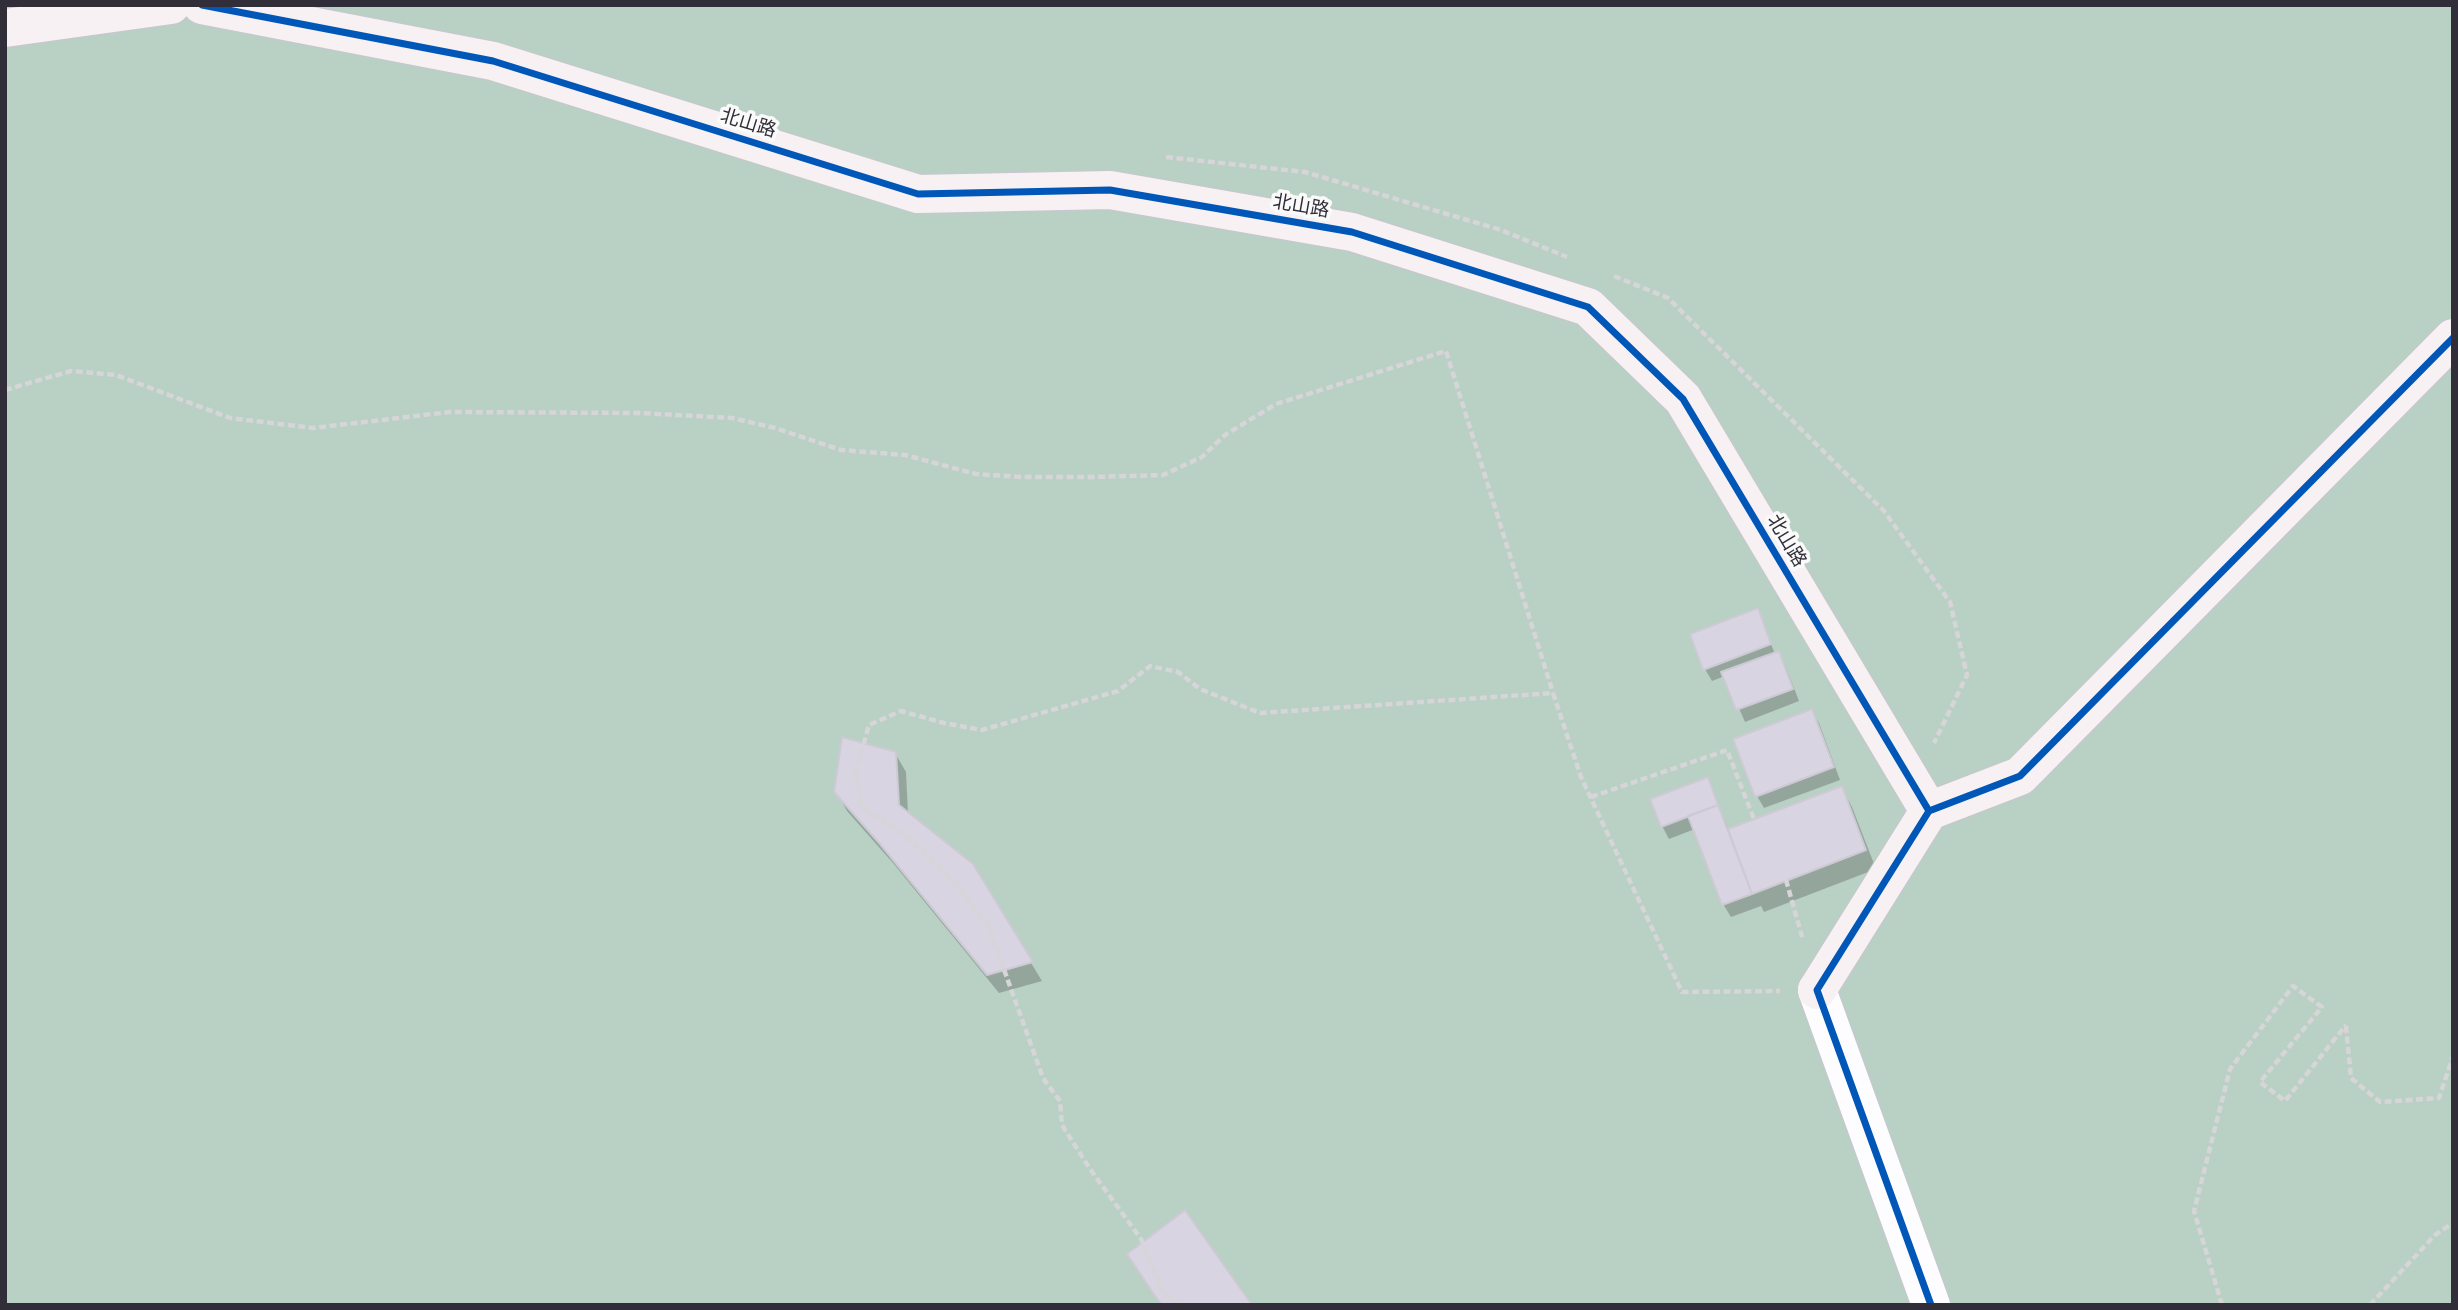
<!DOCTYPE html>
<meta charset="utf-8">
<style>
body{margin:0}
#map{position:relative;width:2458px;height:1310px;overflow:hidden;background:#f1eef8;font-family:"Times New Roman",serif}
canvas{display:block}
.frame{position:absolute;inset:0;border:7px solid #312e39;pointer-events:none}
</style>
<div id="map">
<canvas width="2458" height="1310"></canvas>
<div class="frame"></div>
</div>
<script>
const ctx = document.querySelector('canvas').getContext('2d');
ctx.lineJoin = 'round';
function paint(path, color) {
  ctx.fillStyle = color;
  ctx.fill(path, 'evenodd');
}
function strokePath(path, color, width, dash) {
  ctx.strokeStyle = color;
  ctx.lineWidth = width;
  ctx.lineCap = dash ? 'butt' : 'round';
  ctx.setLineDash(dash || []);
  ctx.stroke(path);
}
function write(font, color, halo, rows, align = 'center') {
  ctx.font = font + ' "Times New Roman","Noto Sans SC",serif';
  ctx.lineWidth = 7;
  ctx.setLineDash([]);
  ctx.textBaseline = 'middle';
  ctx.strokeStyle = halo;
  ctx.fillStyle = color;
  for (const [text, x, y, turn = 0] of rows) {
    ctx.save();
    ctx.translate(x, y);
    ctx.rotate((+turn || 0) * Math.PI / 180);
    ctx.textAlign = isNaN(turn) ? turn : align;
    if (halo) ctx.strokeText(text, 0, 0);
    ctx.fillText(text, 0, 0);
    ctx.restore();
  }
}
paint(new Path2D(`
 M5,5H2453V1305H5Z`), '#b9d0c4');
paint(new Path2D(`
 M1757,610L1775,654L1778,653L1785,665L1799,701L1745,722L1725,676L1712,681L1705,669Z
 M1811,711L1819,723L1840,780L1764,808L1757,796Z
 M895,753L906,772L908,814L972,865L1042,981L999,993L893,863L847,811L836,791Z
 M1708,780L1729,831L1842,788L1852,807L1876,869L1764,912L1761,906L1731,917L1723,904L1695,829L1669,839L1662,826Z`), '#0003');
const building = new Path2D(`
 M1758,608L1771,644L1703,670L1690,634Z
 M1779,651L1793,689L1736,710L1721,672Z
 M1812,709L1834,767L1755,797L1733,739Z
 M842,737L896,752L899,805L973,864L1033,962L987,975L880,844L834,792Z
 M1708,777L1718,805L1661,827L1650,799Z
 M1842,786L1866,850L1752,894L1728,829Z
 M1718,805L1752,894L1722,905L1688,816Z
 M1185,1210L1252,1305H1162L1155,1296L1127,1254Z`);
paint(building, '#d8d4e1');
strokePath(building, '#cdcad4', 2);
const street = new Path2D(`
 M1817,990L1931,1305`);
const secondary = new Path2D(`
 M202,5L493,61L918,194L1110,190L1352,232L1588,307L1683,399L1929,811L1817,990
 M5,28L171,5
 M1929,811L2020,776L2453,338`);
strokePath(street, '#c9c6d0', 40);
strokePath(secondary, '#c9c6d0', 40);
strokePath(new Path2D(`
 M1166,157L1305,172L1501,230L1567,257
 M1614,276L1668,298L1884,511L1950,602L1967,675L1934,743
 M5,390L71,371L116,375L230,418L313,428L450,412L640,413L732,418L775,428L841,450L905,455L976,474L1021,477H1093L1163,475L1202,457L1225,435L1276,404L1446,351L1553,693
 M1591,797L1727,750L1754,819
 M1786,880L1803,940
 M2346,1026L2351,1078L2380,1102L2439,1098L2453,1056
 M1180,1305L1162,1290L1141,1239L1090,1169L1062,1125L1060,1101L1043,1078L988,925L957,885L925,853L902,832L861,807L856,770L869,725L901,711L944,723L982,730L1118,691L1150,666L1178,672L1200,689L1260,713L1553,693L1581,777L1682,992L1780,991
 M2222,1305L2194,1211L2230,1069L2293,986L2322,1007L2260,1082L2285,1101L2346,1025
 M2370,1305L2435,1235L2453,1223`), '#d6d5d8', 4.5, [7, 3.5]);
strokePath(street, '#fdfcfe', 38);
strokePath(secondary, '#f7f1f3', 38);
strokePath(new Path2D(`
 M202,5L493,61L918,194L1110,190L1352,232L1588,307L1683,399L1929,811L1817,990L1931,1305
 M1929,811L2020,776L2453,338`), '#0057b8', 7);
write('19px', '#312e39', '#fafafa', [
 ["北山路",748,124,17],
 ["北山路",1301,207,10],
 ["北山路",1786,541,59]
]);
</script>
